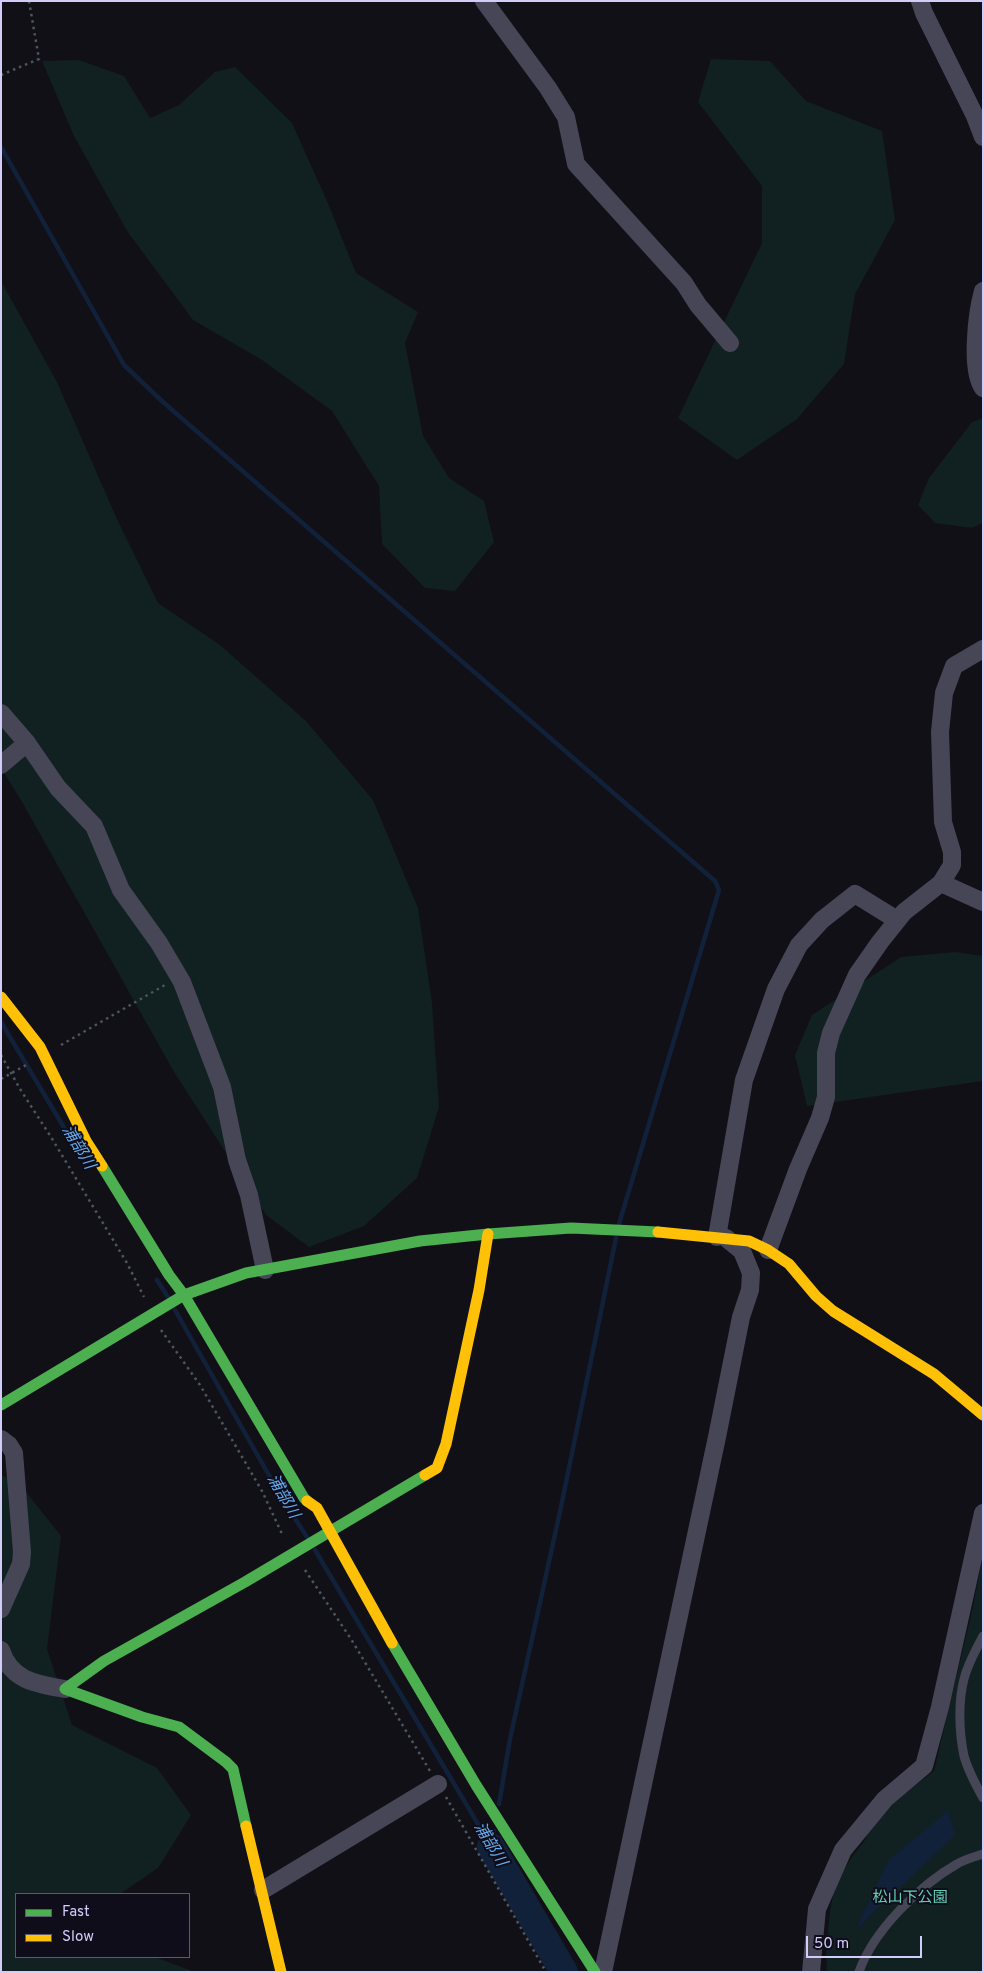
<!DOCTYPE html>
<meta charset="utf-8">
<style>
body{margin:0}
#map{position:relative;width:984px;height:1973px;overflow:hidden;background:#111017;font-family:Overpass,sans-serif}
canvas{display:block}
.frame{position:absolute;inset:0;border:2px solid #d2ccf9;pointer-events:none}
.legend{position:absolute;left:15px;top:1893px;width:175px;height:65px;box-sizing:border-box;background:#0f0d1a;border:1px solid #5d5973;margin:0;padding:6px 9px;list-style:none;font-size:15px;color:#d2ccf9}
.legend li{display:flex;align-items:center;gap:10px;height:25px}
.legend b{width:25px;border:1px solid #5d5973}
.scale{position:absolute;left:806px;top:1936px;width:116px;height:22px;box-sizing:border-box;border:2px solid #d2ccf9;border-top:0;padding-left:6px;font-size:15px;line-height:18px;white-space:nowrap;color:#d2ccf9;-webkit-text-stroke:4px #0f0d1a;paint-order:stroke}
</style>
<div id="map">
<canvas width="984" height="1973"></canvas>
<div class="frame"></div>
<ul class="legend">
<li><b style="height:6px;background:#4caf50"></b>Fast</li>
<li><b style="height:6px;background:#ffc107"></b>Slow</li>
</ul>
<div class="scale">50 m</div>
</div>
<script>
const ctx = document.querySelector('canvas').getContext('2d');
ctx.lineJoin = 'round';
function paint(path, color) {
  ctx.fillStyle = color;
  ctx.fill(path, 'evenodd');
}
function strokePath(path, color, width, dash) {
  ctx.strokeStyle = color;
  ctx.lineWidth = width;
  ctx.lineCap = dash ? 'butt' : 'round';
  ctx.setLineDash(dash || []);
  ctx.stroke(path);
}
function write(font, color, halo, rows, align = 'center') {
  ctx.font = font + ' Overpass,"Noto Sans JP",sans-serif';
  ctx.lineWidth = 4;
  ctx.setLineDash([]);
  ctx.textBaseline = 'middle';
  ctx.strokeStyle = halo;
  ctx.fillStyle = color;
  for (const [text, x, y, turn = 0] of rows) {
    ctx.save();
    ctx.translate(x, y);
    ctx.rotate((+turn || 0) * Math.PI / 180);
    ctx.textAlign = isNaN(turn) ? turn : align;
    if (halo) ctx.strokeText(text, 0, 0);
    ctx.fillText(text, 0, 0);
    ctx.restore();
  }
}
paint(new Path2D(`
 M711,59L770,61L806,101L882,131L895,220L855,294L844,364L797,419L737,460L678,418L762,243V186L698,102Z
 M79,60L124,76L150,118L179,105L215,72L235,67L292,123L327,201L356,273L418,312L405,343L423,436L449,478L484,501L494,542L455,591L425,588L382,544L379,486L332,411L262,360L193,320L127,231L74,136L42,61Z
 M1,281L57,382L116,517L158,603L220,645L306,721L373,800L418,908L432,1003L439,1107L417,1178L364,1226L309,1247L266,1215L174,1072L22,802L1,768Z
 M983,418V523L972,528L935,523L918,505L929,478L972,422Z
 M955,952L983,956V1081L807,1106L795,1055L812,1015L901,957Z
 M1,1475L19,1483L61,1536L47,1649L72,1725L157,1768L191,1815L158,1868L120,1894H16V1957H155L195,1972H1Z
 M983,1555V1972H827L826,1951L830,1910L836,1882L852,1857L865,1840L878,1814L934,1771L972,1611Z`), '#112021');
paint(new Path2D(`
 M948,1811L955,1835L856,1929L889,1860Z`), '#12213a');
strokePath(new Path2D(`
 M1,147L124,365L163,402L715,881L719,890L619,1224
 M1,1022L75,1146
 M157,1280L168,1297
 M175,1310L283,1500L307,1537
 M315,1550L491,1846
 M499,1804L510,1739L561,1507L616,1238
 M491,1847L494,1831`), '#12213a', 4.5);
strokePath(new Path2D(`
 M491,1847L564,1972`), '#12213a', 28);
strokePath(new Path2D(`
 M1,75L39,59L29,1
 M61,1045L165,985
 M1,1055L20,1089L51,1137L127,1263L144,1297
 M1,1079L26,1065
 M161,1330L200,1385L262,1491L283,1536
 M305,1570L351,1639L430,1771
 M446,1797L546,1972`), '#4b5660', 2.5, [2.5, 4]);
strokePath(new Path2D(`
 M983,1636C976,1650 968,1663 964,1679C958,1702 959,1732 964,1756C968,1771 976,1785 983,1798
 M859,1972C873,1931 920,1885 957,1864C965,1859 974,1857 983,1854`), '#474657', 9);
strokePath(new Path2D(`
 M484,1L548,88L566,117L576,164L684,283L698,305L730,343
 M920,1L924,13L975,116L983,137
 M983,291C977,312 970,370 983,388
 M1,713L27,743L58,788L94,826L121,890L159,943L182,982L222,1087L237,1160L249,1195L265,1270
 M1,765L27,743
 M941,883L983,902
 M717,1237L744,1080L776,989L799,945L822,920L855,894L897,920
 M768,1250L798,1169L820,1118L826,1097V1053L831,1033L857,975L880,942L904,912L941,883L952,865V852L943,822L940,732L944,693L954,666L983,649
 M1,1439L9,1445L14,1453L22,1552L21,1564L1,1609
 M1,1650C11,1681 37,1684 65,1689
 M263,1890L438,1784
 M603,1972L717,1437L741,1317L750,1290L751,1273L742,1251L726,1238
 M811,1972L817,1909L843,1850L885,1799L924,1766L940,1707L983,1513`), '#474657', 18);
strokePath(new Path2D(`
 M102,1166L169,1275L184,1295L304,1498L307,1501
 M1,1405L184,1295L246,1273L420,1241L488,1234L571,1228L658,1232
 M392,1643L476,1785L595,1972
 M246,1826L233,1769L226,1762L179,1727L142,1717L65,1689L104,1661L245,1582L425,1475`), '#4caf50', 11);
strokePath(new Path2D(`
 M1,997L40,1047L86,1141L102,1166
 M658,1232L749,1241L768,1250L789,1264L816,1296L833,1311L934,1374L983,1415
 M425,1475L437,1468L446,1444L479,1290L488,1234
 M307,1501L317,1508L392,1643
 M246,1826L281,1972`), '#ffc107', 11);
write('15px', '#62cfb6', '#0f0d1a', [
 ["松山下公園",910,1899]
]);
write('italic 16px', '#66aced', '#0f0d1a', [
 ["浦部川",77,1148,59],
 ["浦部川",282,1497,60],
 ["浦部川",489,1845,59]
]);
</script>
